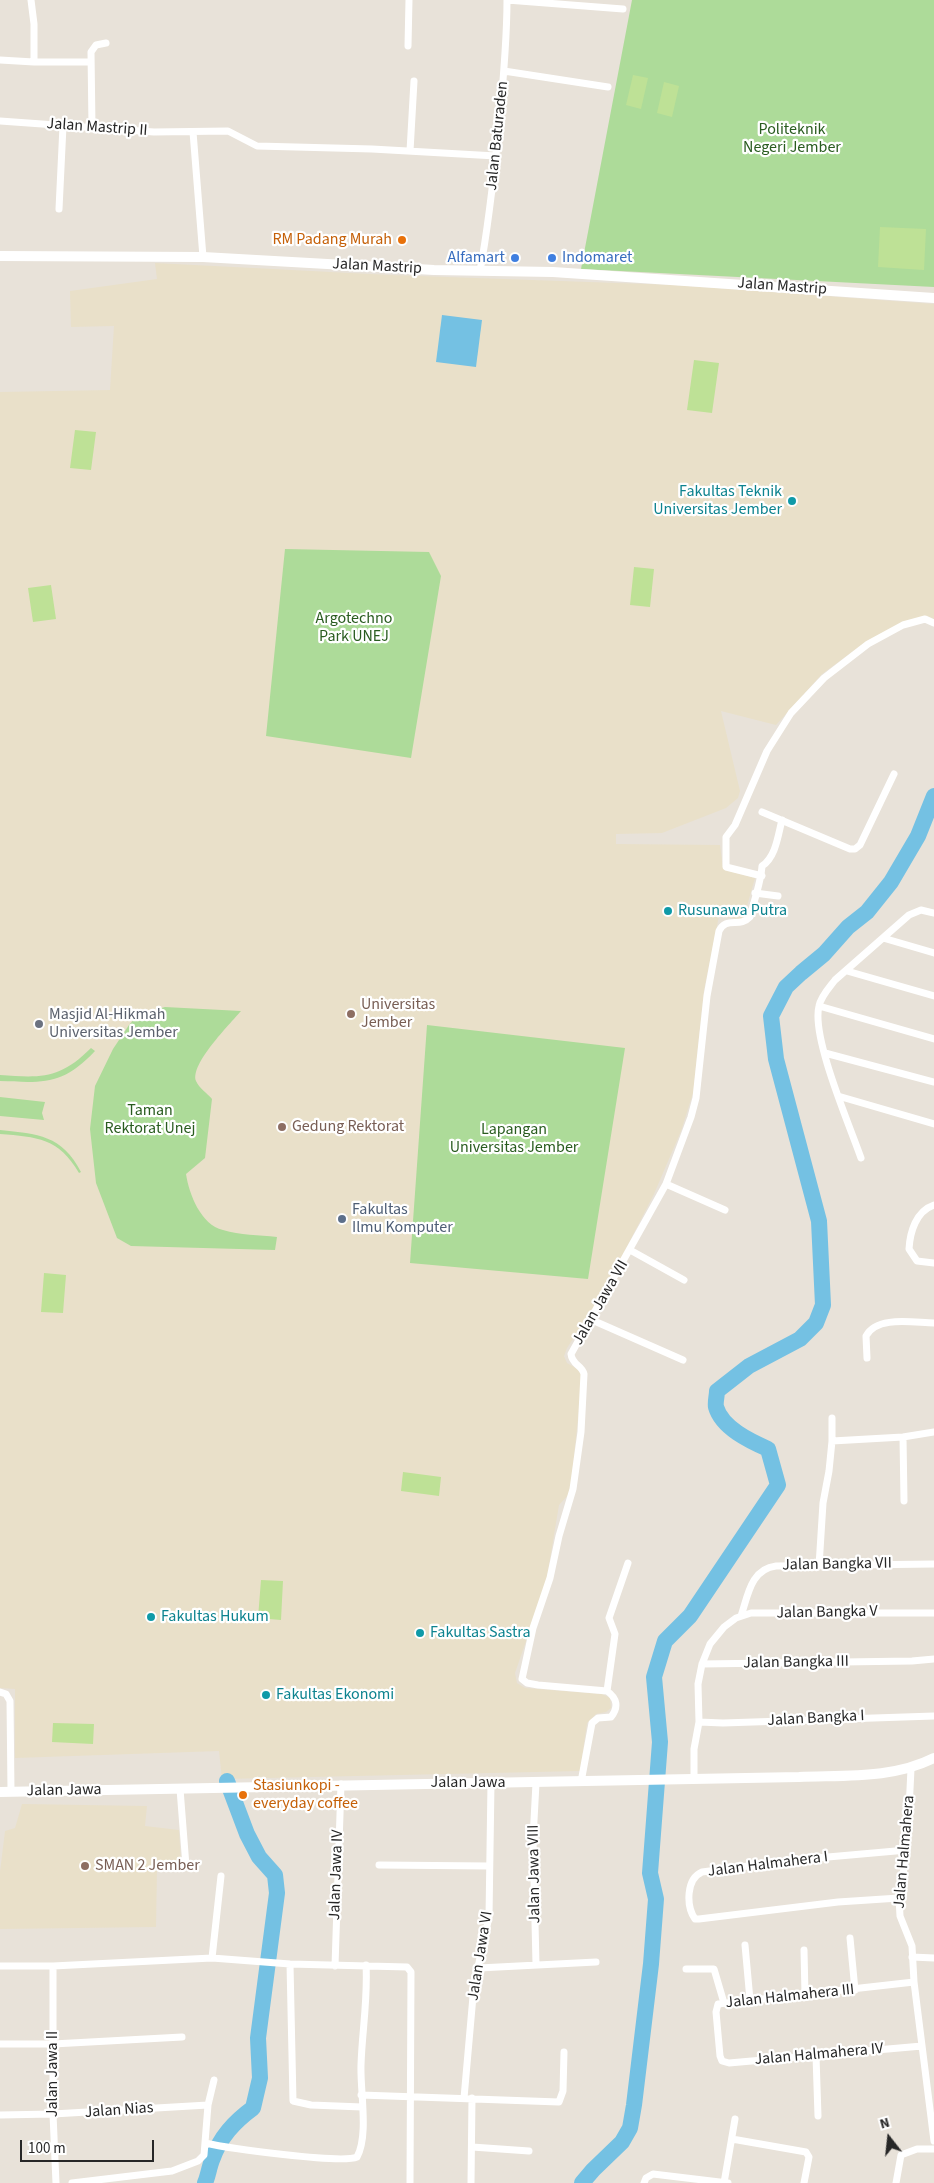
<!DOCTYPE html>
<style>
body{margin:0}
#map{position:relative;width:934px;height:2183px;overflow:hidden;background:#e8e2d9;font-family:"Source Sans 3",sans-serif}
canvas{display:block}
.north{position:absolute;left:864px;top:2113px;width:50px;height:50px;-webkit-text-stroke:4px #fff;paint-order:stroke;rotate:344deg;font-size:14px;font-weight:700;line-height:20px;text-align:center;color:#272727}
.north::after{content:'';display:block;margin:auto;width:18px;height:22px;background:#272727;clip-path:polygon(50% 0,100% 100%,50% 72%,0 100%)}
.scale{position:absolute;left:20px;top:2140px;width:134px;height:22px;box-sizing:border-box;border:2px solid #272727;border-top:0;padding-left:6px;font-size:15px;line-height:18px;white-space:nowrap;color:#272727;-webkit-text-stroke:4px #fff;paint-order:stroke}
</style>
<div id="map">
<canvas width="934" height="2183"></canvas>
<div class="north">N</div>
<div class="scale">100 m</div>
</div>
<script>
const ctx = document.querySelector('canvas').getContext('2d');
ctx.lineJoin = 'round';
function paint(path, color) {
  ctx.fillStyle = color;
  ctx.fill(path, 'evenodd');
}
function strokePath(path, color, width, dash) {
  ctx.strokeStyle = color;
  ctx.lineWidth = width;
  ctx.lineCap = dash ? 'butt' : 'round';
  ctx.setLineDash(dash || []);
  ctx.stroke(path);
}
function write(font, color, halo, rows, align = 'center') {
  ctx.font = font + ' "Source Sans 3",sans-serif';
  ctx.lineWidth = 4.5;
  ctx.setLineDash([]);
  ctx.textBaseline = 'middle';
  ctx.strokeStyle = halo;
  ctx.fillStyle = color;
  for (const [text, x, y, turn = 0] of rows) {
    ctx.save();
    ctx.translate(x, y);
    ctx.rotate((+turn || 0) * Math.PI / 180);
    ctx.textAlign = isNaN(turn) ? turn : align;
    if (halo) ctx.strokeText(text, 0, 0);
    ctx.fillText(text, 0, 0);
    ctx.restore();
  }
}
paint(new Path2D(`
 M155,263L390,275L674,285L934,304V619L927,616L867,641L822,674L776,725L721,711L740,791L738,798L726,808L662,833L616,834V844L720,845L723,869L755,878L743,920L719,916L704,990L693,1093L681,1131L654,1194L602,1295L567,1348L564,1356L567,1363L583,1372L570,1493L559,1505L546,1583L515,1673L517,1683L525,1688L602,1694L610,1698L611,1708L606,1712L596,1714L587,1723L580,1771L222,1779L219,1751L15,1758V1689L0,1688V392L110,390L114,326L71,327L70,291L157,279Z
 M22,1804L147,1806L145,1826L179,1830L181,1863L157,1870L156,1927L0,1929V1872L5,1831L15,1828Z`), '#e9e0c9');
paint(new Path2D(`
 M632,0H934V287L581,269Z
 M285,549L429,552L441,576L411,758L266,736Z
 M165,1007L241,1011C230,1024 190,1064 196,1081C199,1088 207,1093 212,1099L205,1158L186,1174C189,1194 201,1225 223,1230C240,1235 259,1235 277,1237L275,1250L131,1246L117,1238L96,1183L90,1129L95,1086L113,1049L129,1025L138,1015Z
 M427,1025L625,1048L588,1279L410,1263Z
 M91,1048L95,1051C63,1085 44,1083 0,1081V1075C42,1078 60,1079 91,1048Z
 M0,1097L45,1102L42,1113L44,1120L0,1116Z
 M0,1130C38,1134 62,1135 81,1172L79,1173C59,1138 37,1137 0,1134Z`), '#addb99');
paint(new Path2D(`
 M633,75L648,78L641,109L626,105Z
 M664,82L679,86L672,117L657,113Z
 M880,227L926,229L924,270L878,267Z
 M694,360L719,363L712,413L687,410Z
 M75,430L96,432L91,470L70,468Z
 M634,567L654,569L650,607L630,605Z
 M51,585L56,619L33,622L28,588Z
 M44,1273L66,1275L63,1313L41,1312Z
 M403,1472L441,1477L439,1496L401,1491Z
 M261,1580L283,1581L281,1620L258,1618Z
 M53,1723L94,1724L93,1744L52,1742Z`), '#bee196');
paint(new Path2D(`
 M442,315L482,320L476,367L436,362Z`), '#74c1e3');
strokePath(new Path2D(`
 M205,2183C208,2176 209,2168 212,2160C220,2137 234,2122 253,2108L260,2078L258,2038L277,1893L275,1875L259,1857L247,1834L227,1781
 M582,2183L593,2170L622,2142L630,2128L634,2105L651,1964L656,1899L650,1873L660,1742L654,1677L665,1641L690,1616L778,1485L768,1449C750,1441 722,1428 716,1407C715,1402 717,1396 717,1391L749,1366L800,1339L816,1323L823,1305L819,1221L776,1059L771,1016L786,987L801,973L824,954L848,927L867,912L891,882L918,836L934,796`), '#74c1e3', 16);
strokePath(new Path2D(`
 M31,0L34,24V62
 M408,46L409,0
 M0,60L34,62H91
 M504,71L608,87
 M0,121L154,132L228,131L257,146L372,149L496,156
 M92,127L91,52L96,45L106,43
 M193,132L203,257
 M410,151L414,81
 M59,209L63,126
 M480,271C489,223 494,175 499,126C503,84 507,42 507,0L623,9
 M762,812L850,849H855L860,845L894,774
 M762,876L726,867V837L735,825L767,751L791,713L824,678L868,644L903,625L925,619L934,623
 M755,893L778,896
 M883,938L934,953
 M847,971L934,996
 M819,1006L934,1039
 M825,1053L934,1082
 M838,1096L934,1124
 M861,1158C850,1126 811,1037 819,1006C821,996 829,988 835,980L909,915L921,910L934,913
 M666,1184L725,1210
 M934,1205C916,1211 910,1232 909,1249L917,1261L934,1263
 M630,1250L684,1280
 M592,1320L683,1360
 M867,1358L866,1336C877,1315 915,1323 934,1323
 M903,1437L904,1501
 M832,1441L903,1437L934,1432
 M819,1566L823,1503L829,1471L832,1441V1418
 M741,1616C748,1595 751,1569 776,1566L934,1564
 M702,1664L912,1661L934,1659
 M607,1691L615,1634L609,1618L628,1563
 M0,1692L6,1694L10,1701L11,1791
 M699,1722L723,1723L934,1716
 M911,1769L907,1850L899,1898L900,1916L912,1946L914,1982L934,2141
 M694,1779V1749L699,1722L698,1684L702,1664L710,1644L724,1627L736,1618L751,1613H934
 M581,1782L592,1723L598,1718L611,1717C619,1707 617,1698 607,1691L538,1685L527,1683L522,1679L533,1628L550,1578L559,1536L573,1489L581,1432L584,1374C582,1365 572,1365 571,1354L666,1184L691,1117L696,1098L707,996L719,931C726,916 740,928 750,917C754,901 761,882 762,866C776,857 778,835 782,820
 M536,1783L533,1839L536,1964
 M180,1789L186,1866
 M379,1865L489,1866
 M899,1898L838,1902L699,1919H695C686,1906 686,1879 702,1872L794,1860L907,1850
 M850,1938L855,1990
 M745,1945L750,2000
 M804,1950L805,1995
 M912,1957L934,1958
 M212,1958L221,1876
 M290,1964L293,2101L311,2105L362,2107
 M0,1966H53L212,1958L290,1964L407,1967L411,1972L410,2183
 M53,1966V2114L56,2183
 M335,1966L341,1784
 M479,1968L596,1962
 M686,1969H714L724,2003
 M914,1982L718,2004L716,2012L720,2056L722,2061L729,2063L922,2046
 M0,2044H53L182,2037
 M816,2056L818,2116
 M361,2095L559,2102L563,2091L564,2052
 M464,2098L474,1985L489,1917L491,1783
 M0,2115L53,2114L208,2105
 M732,2139L806,2152L809,2157L804,2183
 M205,2143C227,2148 341,2164 357,2157C369,2135 360,2091 361,2065C362,2032 368,1999 366,1965
 M472,2147L529,2151
 M72,2183L172,2171L198,2161L204,2155L208,2105L214,2080
 M471,2183L472,2098
 M644,2183L646,2178L653,2174L728,2183
 M724,2183L735,2119
 M896,2183L901,2155L917,2149H934`), '#fff', 7);
strokePath(new Path2D(`
 M0,256L203,257L434,270L553,272L934,298
 M0,1792L799,1777C844,1775 893,1779 934,1758`), '#fff', 10);
for (const [x, y, r, color] of [
 [402,240,5,"#e8710a"],
 [515,258,5,"#3f7fe0"],
 [552,258,5,"#3f7fe0"],
 [792,501,5,"#0f9aa8"],
 [668,911,5,"#0f9aa8"],
 [351,1014,5,"#8d6e63"],
 [39,1024,5,"#6b7280"],
 [282,1127,5,"#8d6e63"],
 [342,1219,5,"#5c6f8a"],
 [151,1617,5,"#0f9aa8"],
 [420,1633,5,"#0f9aa8"],
 [266,1695,5,"#0f9aa8"],
 [243,1795,5,"#e8710a"],
 [85,1866,5,"#8d6e63"]
]) {
  const dot = new Path2D();
  dot.arc(x, y, r, 0, 2 * Math.PI);
  ctx.fillStyle = color;
  ctx.fill(dot);
  strokePath(dot, '#fff', 2);
}
write('16px', '#272727', '#fff', [
 ["Jalan Mastrip II",97,128,4],
 ["Jalan Baturaden",498,136,-84],
 ["Jalan Mastrip",377,267,3],
 ["Jalan Mastrip",782,287,4],
 ["Jalan Jawa VII",601,1303,-60],
 ["Jalan Bangka VII",837,1565,-1],
 ["Jalan Bangka V",827,1613,-1],
 ["Jalan Bangka III",796,1663,-1],
 ["Jalan Bangka I",816,1719,-3],
 ["Jalan Jawa",468,1783],
 ["Jalan Jawa",64,1791,-1],
 ["Jalan Halmahera",905,1852,-85],
 ["Jalan Halmahera I",768,1865,-7],
 ["Jalan Jawa VIII",535,1874,-91],
 ["Jalan Jawa IV",337,1875,-88],
 ["Jalan Jawa VI",481,1956,-81],
 ["Jalan Halmahera III",790,1997,-6],
 ["Jalan Halmahera IV",819,2055,-5],
 ["Jalan Jawa II",53,2074,-90],
 ["Jalan Nias",119,2111,-4]
]);
write('16px', '#295c1f', '#fff', [
 ["Politeknik",792,130],
 ["Negeri Jember",792,148],
 ["Argotechno",354,619],
 ["Park UNEJ",354,637],
 ["Taman",150,1111],
 ["Rektorat Unej",150,1129],
 ["Lapangan",514,1130],
 ["Universitas Jember",514,1148]
]);
write('16px', '#c56008', '#fff', [
 ["RM Padang Murah",392,240],
 ["Stasiunkopi -",253,1786,"left"],
 ["everyday coffee",253,1804,"left"]
], 'right');
write('16px', '#366cbe', '#fff', [
 ["Alfamart",505,258],
 ["Indomaret",562,258,"left"]
], 'right');
write('16px', '#0d838f', '#fff', [
 ["Fakultas Teknik",782,492,"right"],
 ["Universitas Jember",782,510,"right"],
 ["Rusunawa Putra",678,911],
 ["Fakultas Hukum",161,1617],
 ["Fakultas Sastra",430,1633],
 ["Fakultas Ekonomi",276,1695]
], 'left');
write('16px', '#785e54', '#fff', [
 ["Universitas",361,1005],
 ["Jember",361,1023],
 ["Gedung Rektorat",292,1127],
 ["SMAN 2 Jember",95,1866]
], 'left');
write('16px', '#5b616d', '#fff', [
 ["Masjid Al-Hikmah",49,1015],
 ["Universitas Jember",49,1033]
], 'left');
write('16px', '#4e5e75', '#fff', [
 ["Fakultas",352,1210],
 ["Ilmu Komputer",352,1228]
], 'left');
</script>
